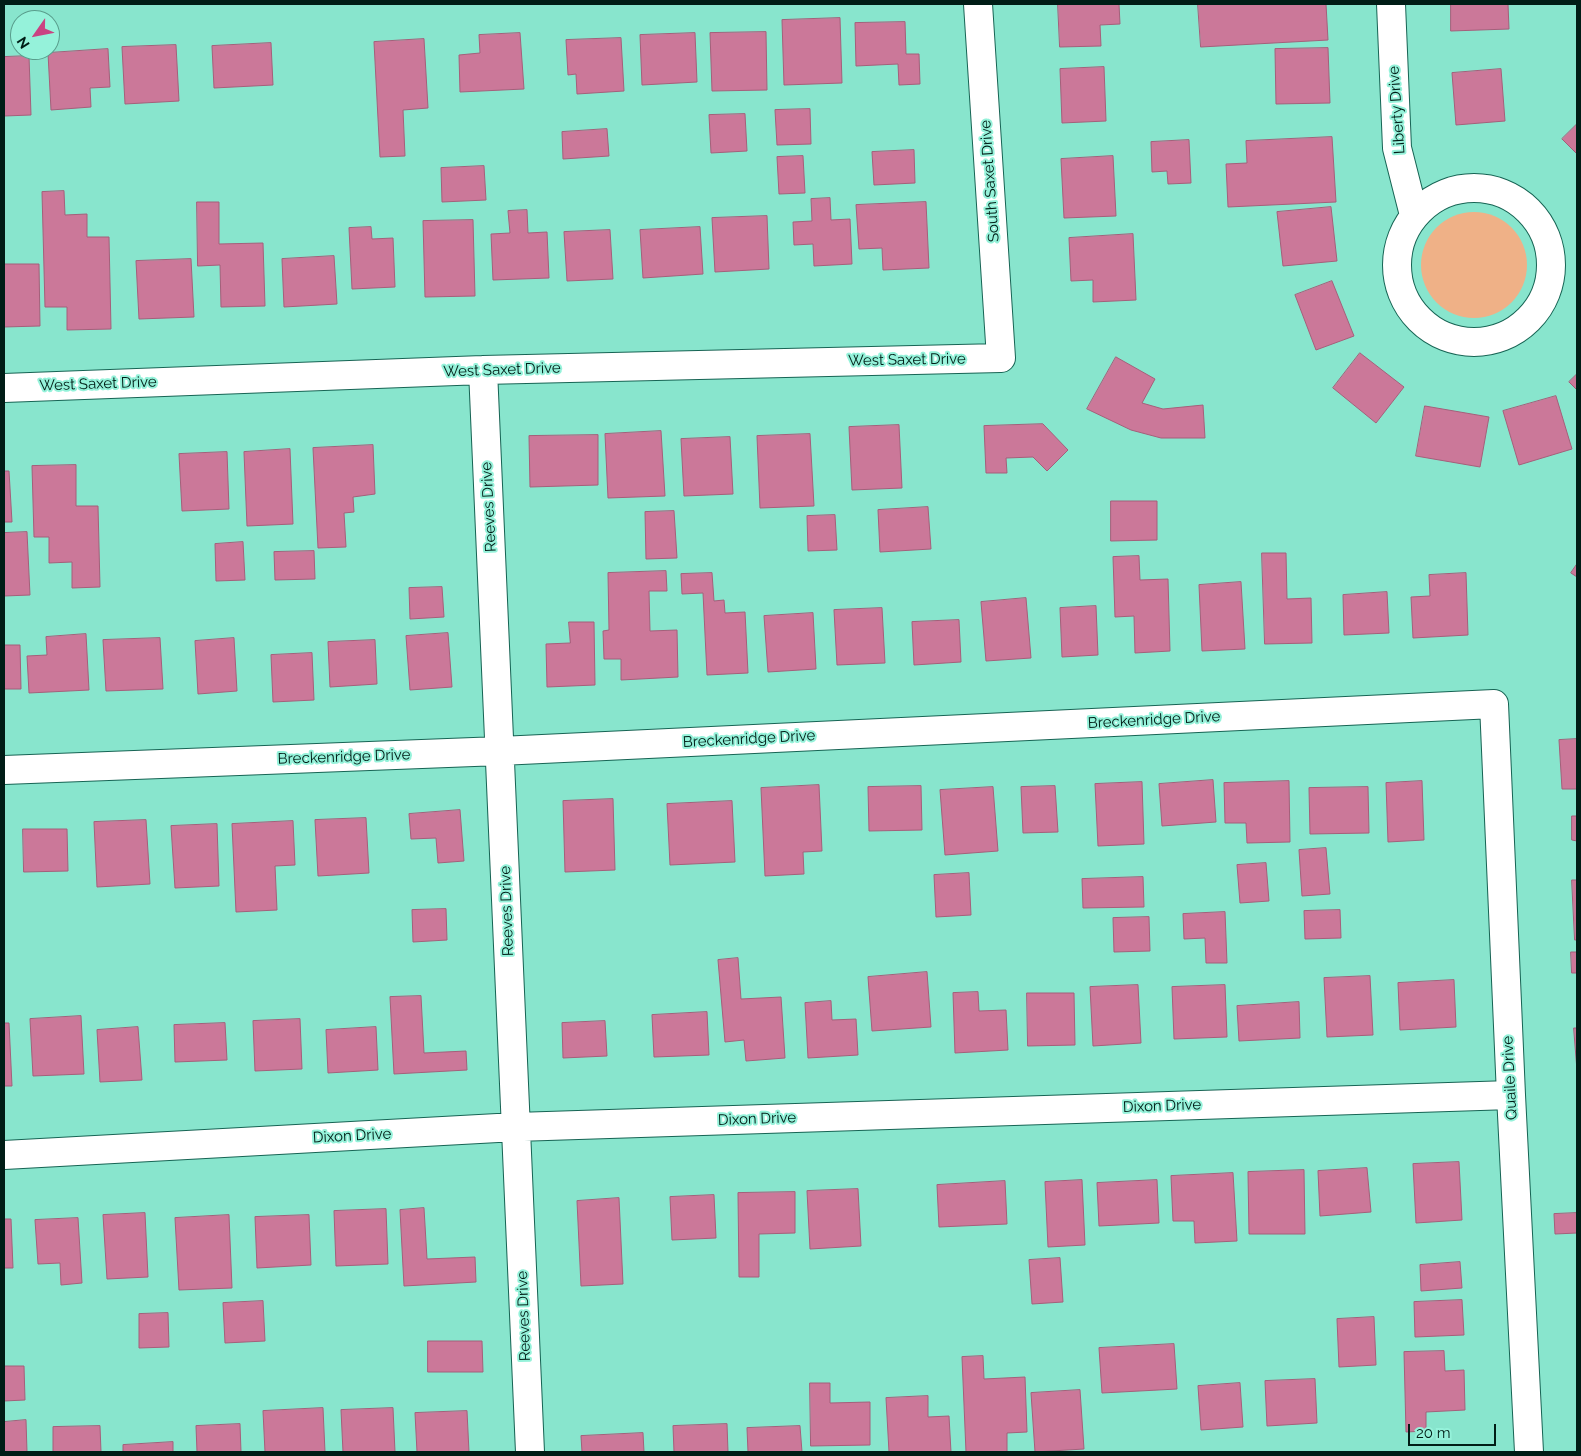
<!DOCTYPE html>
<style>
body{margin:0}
#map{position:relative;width:1581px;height:1456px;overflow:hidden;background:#88e5cd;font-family:Raleway,sans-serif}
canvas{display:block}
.frame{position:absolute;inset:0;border:5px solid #001d16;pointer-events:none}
.north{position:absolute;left:10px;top:10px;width:50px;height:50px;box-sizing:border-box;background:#95f2da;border:1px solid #599d8c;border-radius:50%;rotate:237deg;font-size:14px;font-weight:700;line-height:20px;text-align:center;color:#001d16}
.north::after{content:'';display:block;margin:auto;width:18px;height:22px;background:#ca4382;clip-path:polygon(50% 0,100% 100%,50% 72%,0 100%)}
.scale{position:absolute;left:1408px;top:1424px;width:88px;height:22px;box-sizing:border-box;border:2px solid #001d16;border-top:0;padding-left:6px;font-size:15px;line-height:18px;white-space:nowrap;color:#001d16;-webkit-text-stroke:4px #95f2da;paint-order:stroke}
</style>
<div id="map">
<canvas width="1581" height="1456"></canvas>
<div class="frame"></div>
<div class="north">N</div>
<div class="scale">20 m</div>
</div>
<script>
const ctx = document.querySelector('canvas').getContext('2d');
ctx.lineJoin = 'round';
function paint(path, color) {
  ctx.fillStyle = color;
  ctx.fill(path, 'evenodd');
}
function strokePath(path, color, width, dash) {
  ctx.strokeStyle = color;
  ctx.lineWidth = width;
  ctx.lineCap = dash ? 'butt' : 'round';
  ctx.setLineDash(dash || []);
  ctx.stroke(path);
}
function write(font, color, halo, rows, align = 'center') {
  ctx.font = font + ' Raleway,sans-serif';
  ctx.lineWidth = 4;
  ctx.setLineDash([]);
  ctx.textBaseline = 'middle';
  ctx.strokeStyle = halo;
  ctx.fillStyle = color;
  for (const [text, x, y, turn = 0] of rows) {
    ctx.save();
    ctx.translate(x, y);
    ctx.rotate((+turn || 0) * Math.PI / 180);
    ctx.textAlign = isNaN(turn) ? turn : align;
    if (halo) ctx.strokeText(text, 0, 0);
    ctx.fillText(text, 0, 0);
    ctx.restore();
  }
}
paint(new Path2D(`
 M1421 265a53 53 0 1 1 106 0a53 53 0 1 1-106 0Z`), '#efb187');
const building = new Path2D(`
 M1058,4H1119L1120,24L1100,25L1101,46L1060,47Z
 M1198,4H1326L1328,40L1201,47Z
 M1451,4H1508L1509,29L1451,31Z
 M840,18L842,83L784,85L782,20Z
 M905,22L906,54H919L920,84L899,85L898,64L856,66L855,23Z
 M766,32L767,90L712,91L710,33Z
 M520,33L524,89L460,92L459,55L480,53L479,35Z
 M695,33L697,82L642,85L640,35Z
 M621,38L624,91L577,94L576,74L568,75L566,40Z
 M424,39L428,108L403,110L405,156L380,157L374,42Z
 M271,43L273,85L214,88L212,46Z
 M176,45L179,101L125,104L122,47Z
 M1328,48L1330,103L1276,104L1275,49Z
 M108,49L110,87L90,88L91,107L51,110L48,53Z
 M29,56L31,115L4,116V57Z
 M1104,67L1106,121L1062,123L1060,69Z
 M1501,69L1505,121L1456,125L1452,73Z
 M810,109L811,144L777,145L775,110Z
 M745,114L747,151L711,153L709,115Z
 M1577,124V154L1562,139Z
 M607,129L609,156L563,159L562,132Z
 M1332,137L1336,202L1228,207L1226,164L1247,163L1246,141Z
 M1189,140L1191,183L1168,184L1167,171L1152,172L1151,142Z
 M914,150L915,183L874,185L872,152Z
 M803,156L805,193L779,194L777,157Z
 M1113,156L1116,216L1064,218L1061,159Z
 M484,166L486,200L442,202L441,168Z
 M64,191L65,215L87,214V237H109L111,329L67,330V307H45L42,192Z
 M830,198L831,220L850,219L852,264L814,266L813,244L794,245L793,222L812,221L811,199Z
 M197,202H219V244L263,243L265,306L221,307L220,265L198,266Z
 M926,202L929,268L883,270L882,248L859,249L856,205Z
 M1331,207L1337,261L1283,266L1277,212Z
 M527,210L528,233L547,232L549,278L493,280L491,234L510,233L508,211Z
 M767,216L769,269L715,272L712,218Z
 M473,220L475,296L425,297L423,221Z
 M371,227L372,239L393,238L395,287L352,289L349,228Z
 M700,227L703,274L643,278L640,230Z
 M610,230L613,279L567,281L564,232Z
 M1133,234L1136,300L1093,302V280L1071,281L1069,238Z
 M334,256L337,304L284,307L282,259Z
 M191,259L194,317L139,319L136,261Z
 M4,264H39L40,326L4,327Z
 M1332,281L1354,336L1316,350L1295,295Z
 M1360,353L1404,387L1376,423L1333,388Z
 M1116,357L1155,379L1142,403L1163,409L1203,405L1205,438H1161L1131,430L1087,409Z
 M1577,374V390L1569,382Z
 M1556,396L1572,449L1519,465L1503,411Z
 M1425,406L1489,417L1480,467L1416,456Z
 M1043,424L1068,450L1047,471L1033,457L1006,458L1007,473H986L984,426Z
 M899,425L902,488L852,490L849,427Z
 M661,431L665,496L608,498L605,434Z
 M810,434L814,506L760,508L757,436Z
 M598,435V485L530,487L529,436Z
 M730,437L733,494L684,496L681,439Z
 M373,445L375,494L353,497L354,512L344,513L346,547L318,548L313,448Z
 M290,449L293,524L247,526L244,452Z
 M227,452L229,509L182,511L179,454Z
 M76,465V506H98L100,587L72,588V562L49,563V537H34L32,466Z
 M4,471H9L12,522H4Z
 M1111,501H1157V540L1111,541Z
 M928,507L931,549L880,552L878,510Z
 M674,511L677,558L646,559L645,512Z
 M835,515L837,550L808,551L807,516Z
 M27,532L30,595L4,596V533Z
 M243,542L245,580L216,581L215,544Z
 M314,551L315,579L275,580L274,552Z
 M1262,553H1286L1287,599L1311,598L1312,643L1265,644Z
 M1139,556L1140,580L1168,579L1170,651L1135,653L1134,616L1115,617L1113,557Z
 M1577,564V577L1571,573Z
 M666,571L667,591H649L650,631L677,630L678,677L621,680V659H604L603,631L609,630L608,573Z
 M712,573L714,601L724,600L725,613L745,612L748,673L707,675L703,593L682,594L681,574Z
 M1466,573L1468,635L1413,638L1411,597L1430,596L1429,575Z
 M1241,582L1245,649L1202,651L1199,585Z
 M442,587L444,617L410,619L409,588Z
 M1387,592L1389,633L1344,635L1343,595Z
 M1026,598L1031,658L986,661L981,602Z
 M1096,606L1098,655L1062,657L1060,608Z
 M882,608L885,663L837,665L834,610Z
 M813,613L816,669L768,672L764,616Z
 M959,620L961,662L914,665L912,622Z
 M569,622H594L595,685L547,687L546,644L570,643Z
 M448,633L452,687L410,690L406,636Z
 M86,634L89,690L29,693L27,656L47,655L46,637Z
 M160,638L163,689L106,691L103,640Z
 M234,638L237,691L198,694L195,641Z
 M375,640L377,684L330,687L328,642Z
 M4,645H20L21,689H4Z
 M312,653L314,700L273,702L271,655Z
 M1577,739V789H1562L1559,740Z
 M1213,780L1216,822L1162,826L1159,784Z
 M1289,781L1290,842L1247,843L1246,823H1225L1224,783Z
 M1422,781L1424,840L1388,842L1386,783Z
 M1142,782L1144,844L1098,846L1095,784Z
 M819,785L822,851L803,852L804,874L765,876L761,788Z
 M921,786L922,830L869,831L868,787Z
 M1055,786L1058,832L1023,833L1021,787Z
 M993,787L998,851L945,855L940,790Z
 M1368,787L1369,833L1310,834L1309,788Z
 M613,799L615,870L565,872L563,801Z
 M732,801L735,862L670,865L667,804Z
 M460,810L464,861L438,863L436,838L411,839L409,814Z
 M1572,816H1577V841L1572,840Z
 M366,818L369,873L318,876L315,820Z
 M146,820L150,884L97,887L94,822Z
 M293,821L295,865L275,866L277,910L236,912L232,824Z
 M217,824L219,886L175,888L171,826Z
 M23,829H67L68,871L24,872Z
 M1326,848L1330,894L1302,896L1299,850Z
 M1266,863L1269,901L1240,903L1237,865Z
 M969,873L971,915L936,917L934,875Z
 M1143,877L1144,907L1083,908L1082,879Z
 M1572,880H1577V940H1575Z
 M446,909L447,940L413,942L412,910Z
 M1340,910L1341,938L1305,939L1304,911Z
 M1225,912L1227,963H1206L1205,938L1184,939L1183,914Z
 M1149,917L1150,951L1114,952L1113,918Z
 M1571,952H1577V973H1572Z
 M738,958L741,999L781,997L785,1058L746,1061L744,1040L725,1042L718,960Z
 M927,972L931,1027L872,1031L868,977Z
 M1370,976L1373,1035L1327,1037L1324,978Z
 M1454,980L1456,1027L1400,1030L1398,983Z
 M1138,985L1141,1043L1093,1046L1090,987Z
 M1225,985L1227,1037L1174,1039L1172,987Z
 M978,992L979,1011L1006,1010L1008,1050L955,1053L953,993Z
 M1027,993H1074L1075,1045L1028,1046Z
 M421,996L424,1053L466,1051L467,1070L394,1074L390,997Z
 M831,1001L832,1020L856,1019L858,1055L808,1058L805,1003Z
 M1299,1002L1300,1038L1239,1041L1237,1006Z
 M707,1012L709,1055L654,1057L652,1015Z
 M81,1016L84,1074L33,1076L30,1019Z
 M300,1019L302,1069L255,1071L253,1021Z
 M605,1021L607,1056L563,1058L562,1023Z
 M4,1023H9L12,1086H4Z
 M225,1023L227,1060L175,1062L174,1025Z
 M138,1027L142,1080L100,1082L97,1030Z
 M376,1027L378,1070L328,1073L326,1030Z
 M1574,1028H1577V1070Z
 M1459,1162L1462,1220L1416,1223L1413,1164Z
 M1367,1168L1371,1212L1320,1216L1318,1171Z
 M1304,1170L1305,1234H1249L1248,1172Z
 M1233,1173L1237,1241L1195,1243L1194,1221H1173L1171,1176Z
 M1082,1180L1085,1245L1048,1247L1045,1182Z
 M1157,1180L1159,1223L1099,1226L1097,1183Z
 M1005,1181L1007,1224L939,1227L937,1185Z
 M858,1189L861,1246L810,1249L807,1191Z
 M795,1192V1233L759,1234V1277H739L738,1193Z
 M714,1195L716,1238L672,1240L670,1197Z
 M619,1198L623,1284L581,1286L577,1201Z
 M424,1208L427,1259L475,1257L476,1282L404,1286L400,1210Z
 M386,1209L388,1264L336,1266L334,1211Z
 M145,1213L148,1277L107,1279L103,1215Z
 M1577,1213V1233L1555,1234L1554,1214Z
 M229,1215L232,1288L179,1290L175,1218Z
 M309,1215L311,1265L257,1268L255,1217Z
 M78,1218L82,1283L61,1285L60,1263L38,1264L35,1220Z
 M4,1219H11L13,1268H4Z
 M1060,1258L1063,1302L1032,1304L1029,1260Z
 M1460,1262L1462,1288L1421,1291L1420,1265Z
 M1462,1300L1464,1335L1415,1337L1414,1302Z
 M263,1301L265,1341L225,1343L223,1303Z
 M168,1313L169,1347L139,1348V1314Z
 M1374,1317L1376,1365L1339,1367L1337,1319Z
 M428,1341H482L483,1372H428Z
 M1174,1344L1177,1389L1102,1393L1099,1348Z
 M1444,1351L1445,1371L1464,1370L1465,1410L1426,1412V1431L1406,1432L1404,1352Z
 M983,1356L984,1379L1025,1377L1027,1432L1007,1433V1452H966L962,1357Z
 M4,1366H24L25,1400L4,1401Z
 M1315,1379L1317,1423L1267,1426L1265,1381Z
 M810,1383H830V1403L870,1402V1445L811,1446Z
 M1240,1383L1243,1427L1201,1430L1198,1386Z
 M1080,1390L1084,1449L1035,1452L1031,1393Z
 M928,1396V1417L949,1416L951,1452H889L886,1398Z
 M323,1408L325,1452H265L263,1411Z
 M393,1408L395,1452H343L341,1410Z
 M467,1411L469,1452H417L415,1413Z
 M26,1420L27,1452H4V1422Z
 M240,1424L241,1452H197L196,1426Z
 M727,1424L728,1452H674L673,1426Z
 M100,1426L101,1452H53V1427Z
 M800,1426L802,1452H748L747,1428Z
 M643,1433L644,1452H582L581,1436Z
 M173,1442V1452H123V1445Z`);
paint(building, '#cb7899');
strokePath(building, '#a45f7a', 1);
const minor = new Path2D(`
 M1391,4L1397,148L1414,215
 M1397 265a77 77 0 1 1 154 0a77 77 0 1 1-154 0Z
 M483,370L530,1452
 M4,388L483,370L1001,358L978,4
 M4,770L500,751L1494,704L1511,1095L1529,1452
 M4,1155L516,1127L1511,1095`);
strokePath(minor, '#176454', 30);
strokePath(minor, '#fff', 28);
write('15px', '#001d16', '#95f2da', [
 ["Liberty Drive",1397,110,-94],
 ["South Saxet Drive",990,181,-94],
 ["West Saxet Drive",907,360,-1],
 ["West Saxet Drive",502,370,-2],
 ["West Saxet Drive",98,384,-2],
 ["Reeves Drive",489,507,-93],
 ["Breckenridge Drive",1154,720,-3],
 ["Breckenridge Drive",749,739,-3],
 ["Breckenridge Drive",344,757,-2],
 ["Reeves Drive",507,911,-92],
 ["Quaile Drive",1510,1078,-93],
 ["Dixon Drive",1162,1106,-2],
 ["Dixon Drive",757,1119,-2],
 ["Dixon Drive",352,1136,-3],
 ["Reeves Drive",524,1316,-92]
]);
</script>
